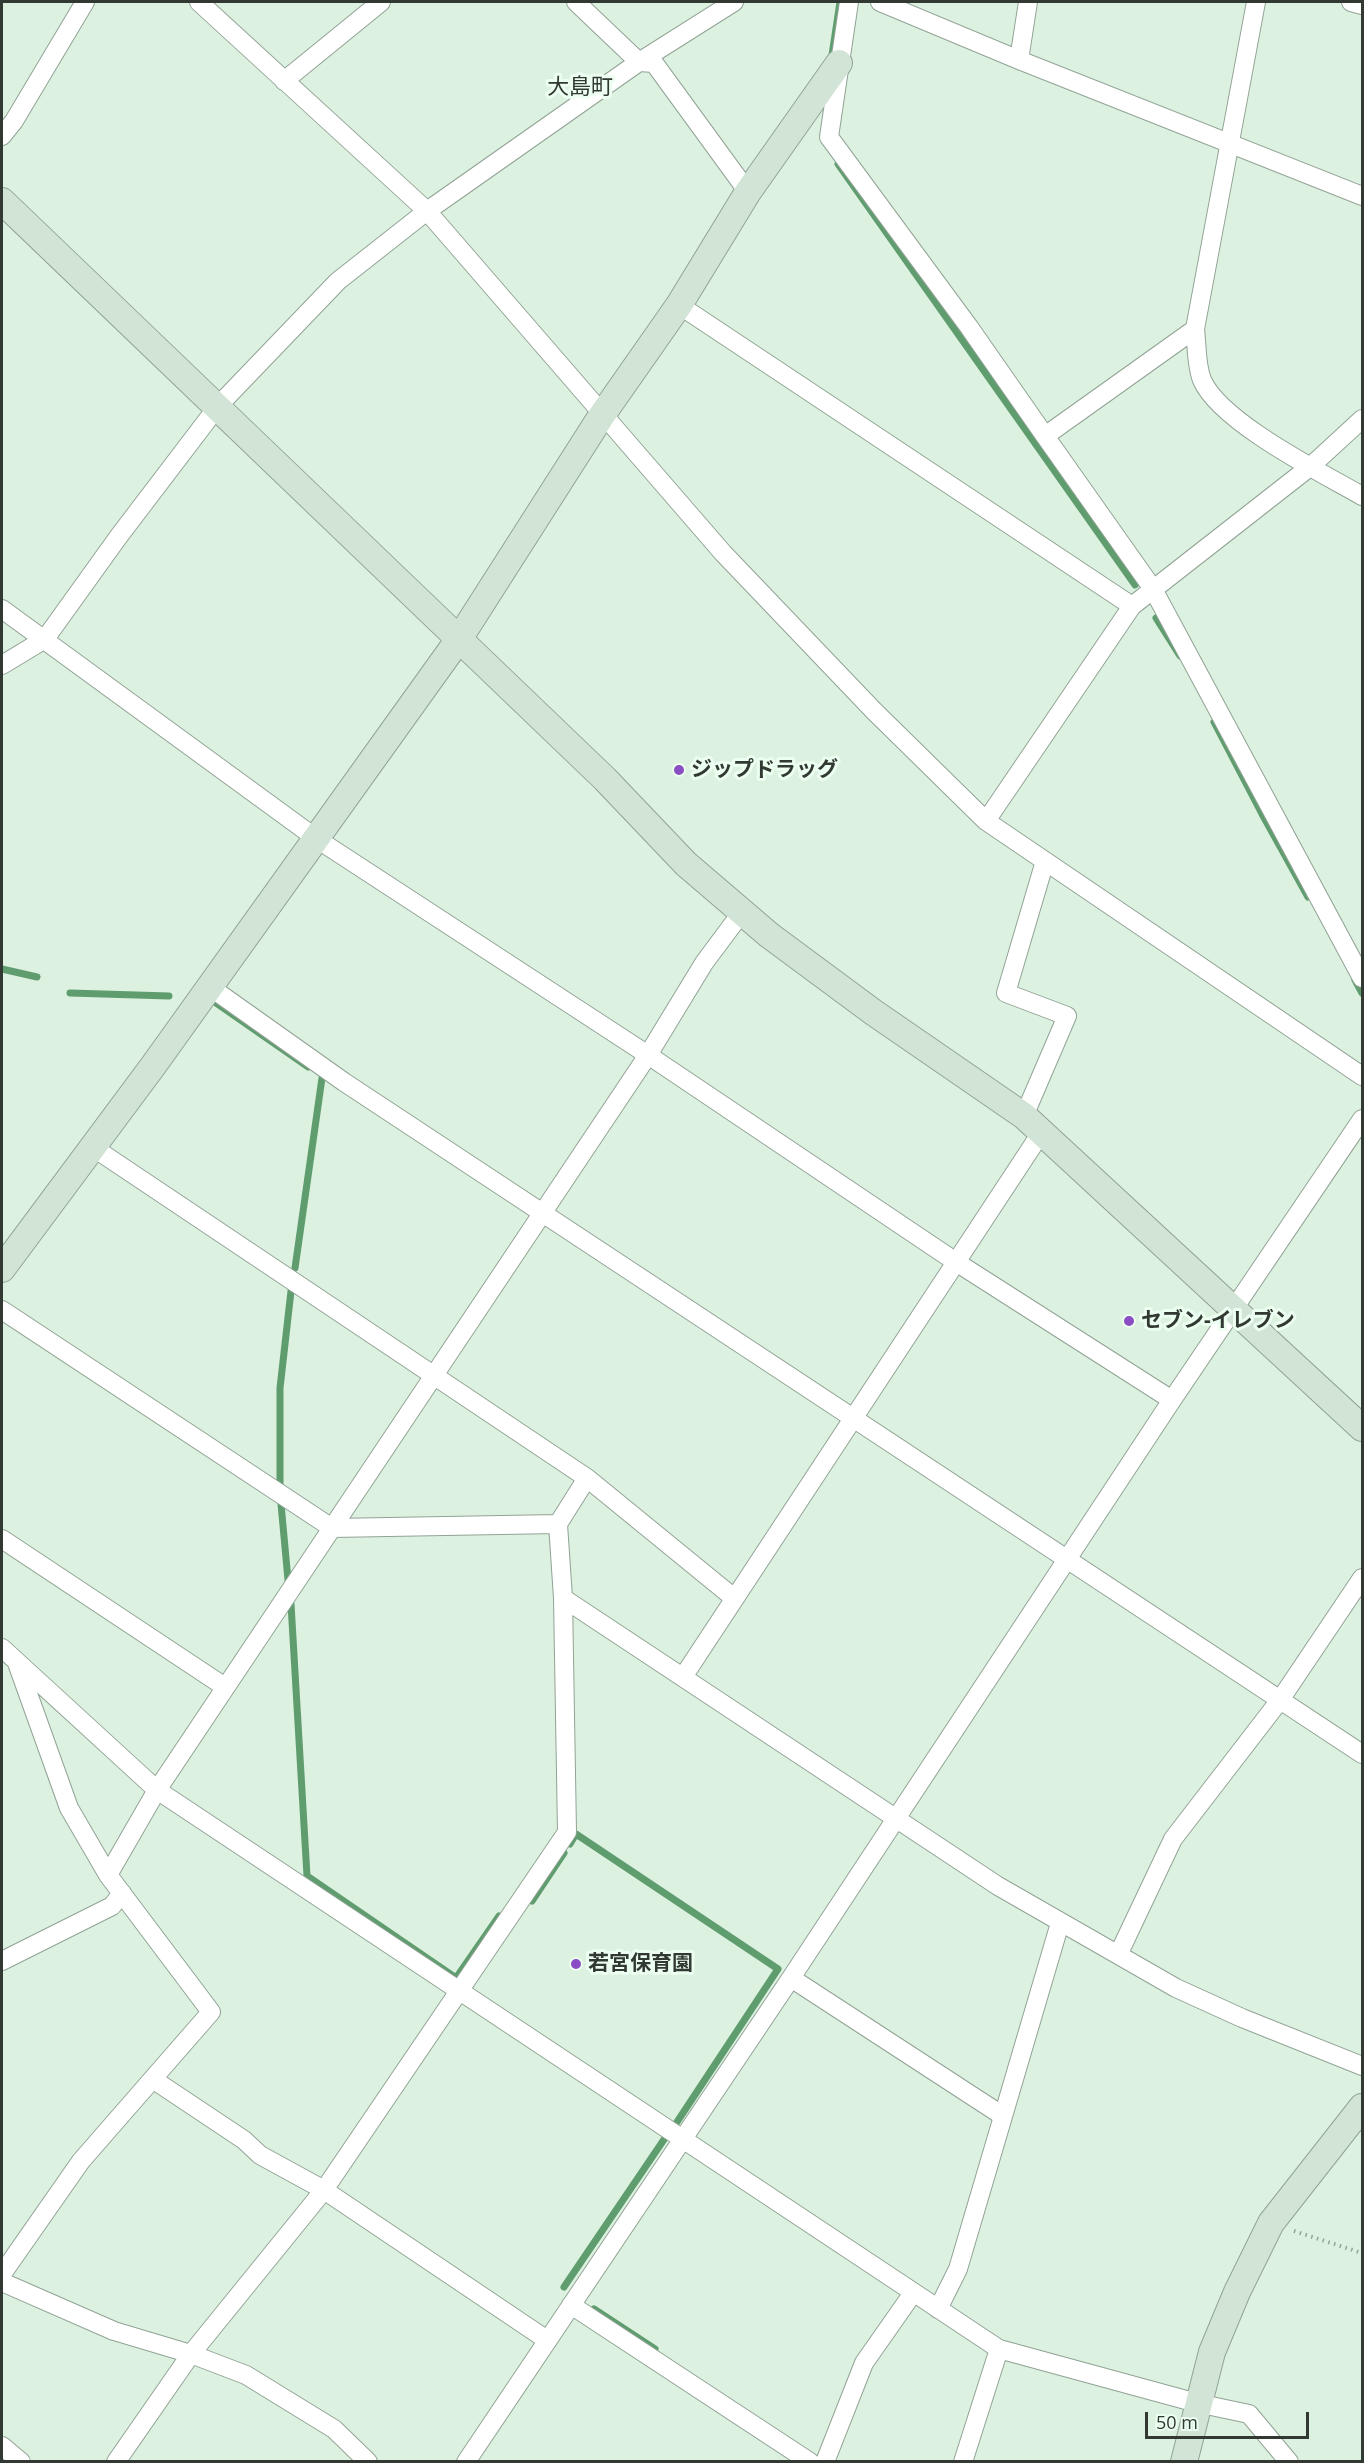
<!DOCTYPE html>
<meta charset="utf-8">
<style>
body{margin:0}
#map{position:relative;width:1364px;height:2463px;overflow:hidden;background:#ddf1e1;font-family:"Open Sans",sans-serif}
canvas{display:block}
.frame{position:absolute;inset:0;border:3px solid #323933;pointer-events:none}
.scale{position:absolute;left:1145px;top:2412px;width:164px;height:27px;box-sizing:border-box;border:3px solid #323933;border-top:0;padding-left:8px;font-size:18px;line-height:21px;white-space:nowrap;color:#323933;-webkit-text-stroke:4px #ebfeef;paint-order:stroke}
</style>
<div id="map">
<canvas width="1364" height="2463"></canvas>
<div class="frame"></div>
<div class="scale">50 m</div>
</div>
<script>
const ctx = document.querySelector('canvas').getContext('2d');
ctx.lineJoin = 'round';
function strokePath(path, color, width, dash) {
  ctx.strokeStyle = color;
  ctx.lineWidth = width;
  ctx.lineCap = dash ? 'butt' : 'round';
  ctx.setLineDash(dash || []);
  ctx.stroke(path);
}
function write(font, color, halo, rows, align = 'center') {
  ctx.font = font + ' "Open Sans","Noto Sans JP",sans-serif';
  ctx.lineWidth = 6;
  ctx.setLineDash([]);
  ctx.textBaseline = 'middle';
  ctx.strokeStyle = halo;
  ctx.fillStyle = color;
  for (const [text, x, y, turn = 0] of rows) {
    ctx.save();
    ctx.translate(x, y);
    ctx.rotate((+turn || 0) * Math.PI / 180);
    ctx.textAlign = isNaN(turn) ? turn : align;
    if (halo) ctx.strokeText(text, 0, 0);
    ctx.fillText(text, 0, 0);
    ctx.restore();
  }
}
strokePath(new Path2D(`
 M832,55L840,2
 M838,164L1135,585
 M1156,618L1180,656
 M1214,722L1262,814L1308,897
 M2,969L37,977
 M1355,980L1362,993
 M70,993L169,996
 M213,1001L308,1067
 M295,1268L322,1078
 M280,1485V1388L291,1291
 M281,1504L288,1580
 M291,1604L307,1876L456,1978L499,1916
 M570,1844L576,1834L778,1969L677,2122
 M532,1901L564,1853
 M564,2287L665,2138
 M594,2309L655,2349`), '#5f9d6f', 7);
const street = new Path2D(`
 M199,2L427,211L723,553L874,711L986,821L1362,1076
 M576,2L639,62L654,63L748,192
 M849,2L829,137L969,327L1045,436
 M880,2L1019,60L1362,196
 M1256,2L1195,329L1045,436L1153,589L1362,978
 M1351,2L1362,5
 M1019,60L1028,2
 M284,81L381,2
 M2,136L14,121L85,2
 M679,305L1132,606L1311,466L1362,419
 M1195,329C1197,345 1196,365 1202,380C1220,422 1322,473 1362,496
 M2,609L317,839L648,1055L956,1262L1172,1400
 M2,665L45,639L119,536L218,406L338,281L427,211L639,62L734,2
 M986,821L1132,606
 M210,987L344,1082L1362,1754
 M1024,1116L1067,1016L1006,993L1045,861
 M91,1146L587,1478L734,1598
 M2,1310L332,1528L558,1524L563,1598L567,1832L324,2190L191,2354L116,2462
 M558,1524L587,1478
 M2,1539L225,1687
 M563,1598L998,1886L1176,1988L1242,2018L1362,2066
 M2,1648L157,1790L999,2349L1197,2403L1249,2414L1289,2462
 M683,1677L1041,1133
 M108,1875L157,1790L648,1055L704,963L742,912
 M1119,1953L1173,1839L1280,1700L1362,1578
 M2,1961L112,1906L122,1893
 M791,1978L1003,2116
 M154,2080L244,2140L260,2155L324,2190L547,2340
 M2,2274L81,2161L211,2012L108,1875L69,1808L17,1663
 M2,2282L114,2331L191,2354L246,2375L334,2429L368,2462
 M571,2305L810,2462
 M938,2309L958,2269L1060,1923
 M2,2446L21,2462
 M466,2462L791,1978L1172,1400L1362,1119
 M825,2462L864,2363L913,2293
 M963,2462L999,2349`);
const secondary = new Path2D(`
 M2,201L605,779L686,864L769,935L873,1012L1024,1116L1362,1428
 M2,1269L153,1066L459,639L602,415L679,305L748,192L839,63
 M1184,2462L1212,2352L1237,2292L1271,2223L1362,2107`);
strokePath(street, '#91a395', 20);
strokePath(secondary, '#91a395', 28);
strokePath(new Path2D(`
 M1294,2231L1362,2253`), '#95a498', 4, [1.5, 4.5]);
strokePath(street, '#fff', 18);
strokePath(secondary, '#d2e4d6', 26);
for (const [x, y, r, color] of [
 [679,770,6,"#8b4dc3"],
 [1129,1321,6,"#8b4dc3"],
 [576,1964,6,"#8b4dc3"]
]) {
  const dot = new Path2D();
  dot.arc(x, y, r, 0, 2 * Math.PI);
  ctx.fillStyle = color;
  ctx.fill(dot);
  strokePath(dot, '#ebfeef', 2);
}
write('bold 21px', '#323933', '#ebfeef', [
 ["ジップドラッグ",691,770],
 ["セブン-イレブン",1141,1321],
 ["若宮保育園",588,1964]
], 'left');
write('22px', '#323933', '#ebfeef', [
 ["大島町",580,88]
]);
</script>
